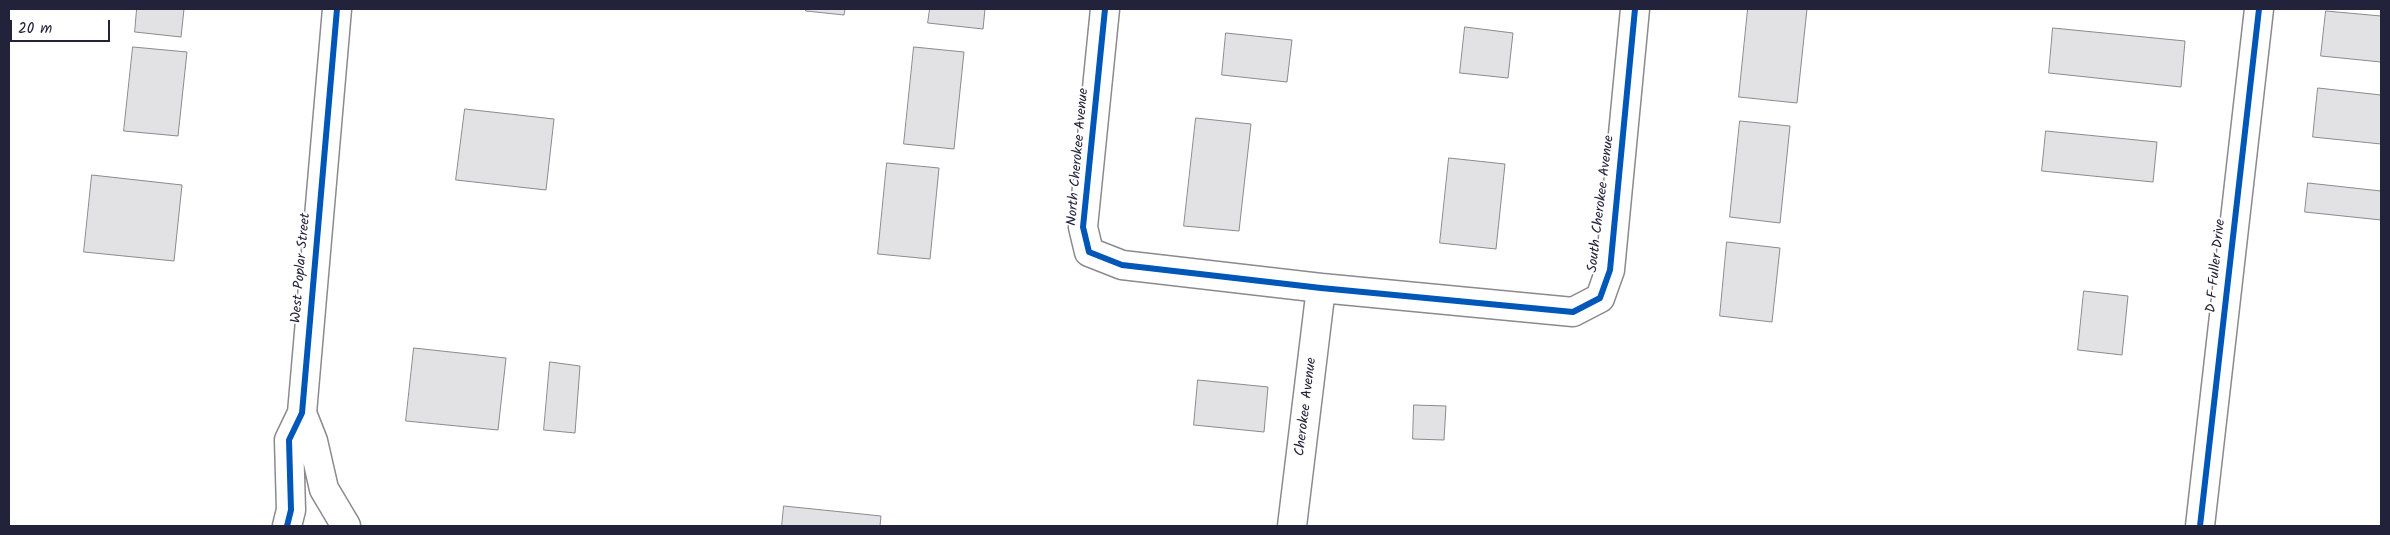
<!DOCTYPE html>
<style>
body{margin:0}
#map{position:relative;width:2390px;height:535px;overflow:hidden;background:#fff;font-family:Kalam,sans-serif}
canvas{display:block}
.frame{position:absolute;inset:0;border:10px solid #22223b;pointer-events:none}
.scale{position:absolute;left:10px;top:20px;width:100px;height:22px;box-sizing:border-box;border:2px solid #22223b;border-top:0;padding-left:6px;font-size:15px;line-height:18px;white-space:nowrap;color:#22223b;-webkit-text-stroke:4px #fff;paint-order:stroke}
</style>
<div id="map">
<canvas width="2390" height="535"></canvas>
<div class="frame"></div>
<div class="scale">20 m</div>
</div>
<script>
const ctx = document.querySelector('canvas').getContext('2d');
ctx.lineJoin = 'round';
function paint(path, color) {
  ctx.fillStyle = color;
  ctx.fill(path, 'evenodd');
}
function strokePath(path, color, width, dash) {
  ctx.strokeStyle = color;
  ctx.lineWidth = width;
  ctx.lineCap = dash ? 'butt' : 'round';
  ctx.setLineDash(dash || []);
  ctx.stroke(path);
}
function write(font, color, halo, rows, align = 'center') {
  ctx.font = font + ' Kalam,sans-serif';
  ctx.lineWidth = 4;
  ctx.setLineDash([]);
  ctx.textBaseline = 'middle';
  ctx.strokeStyle = halo;
  ctx.fillStyle = color;
  for (const [text, x, y, turn = 0] of rows) {
    ctx.save();
    ctx.translate(x, y);
    ctx.rotate((+turn || 0) * Math.PI / 180);
    ctx.textAlign = isNaN(turn) ? turn : align;
    if (halo) ctx.strokeText(text, 0, 0);
    ctx.fillText(text, 0, 0);
    ctx.restore();
  }
}
const building = new Path2D(`
 M137,9H184L181,37L135,32Z
 M806,9H845L844,15L806,11Z
 M930,9H985L983,29L928,23Z
 M1748,9H1807L1797,103L1739,97Z
 M2326,11L2381,16V62L2321,56Z
 M1465,27L1513,33L1508,78L1460,73Z
 M2053,28L2185,41L2181,87L2049,73Z
 M1226,33L1292,40L1287,82L1222,75Z
 M133,47L187,52L178,136L124,131Z
 M914,47L964,52L954,149L904,144Z
 M2318,88L2381,95V144L2313,137Z
 M465,109L554,119L546,190L456,180Z
 M1196,118L1251,124L1239,231L1184,226Z
 M1740,121L1790,126L1780,223L1730,217Z
 M2046,131L2157,142L2153,182L2042,171Z
 M1449,158L1505,164L1496,249L1440,243Z
 M887,163L939,168L930,259L878,254Z
 M92,175L182,185L174,261L84,252Z
 M2308,183L2381,191V220L2305,212Z
 M1727,242L1780,248L1772,322L1720,316Z
 M2084,291L2128,296L2122,355L2078,350Z
 M414,348L506,358L498,430L406,421Z
 M550,362L580,366L575,433L544,430Z
 M1198,380L1268,387L1264,432L1194,425Z
 M1414,405L1446,406L1444,440L1413,439Z
 M784,506L881,516L880,526H782Z`);
paint(building, '#e2e2e4');
strokePath(building, '#8a8a8f', 1);
const street = new Path2D(`
 M1105,9L1083,227L1089,252L1122,265L1321,288L1573,312L1600,298L1610,270L1635,9
 M302,413L313,441L324,489L346,526
 M287,526L291,510L289,440L302,413L337,9
 M1292,526L1321,288
 M2200,526L2259,9`);
strokePath(street, '#8a8a8f', 31);
strokePath(street, '#fff', 28);
strokePath(new Path2D(`
 M1105,9L1083,227L1089,252L1122,265L1321,288L1573,312L1600,298L1610,270L1635,9
 M287,526L291,510L289,440L302,413L337,9
 M2200,526L2259,9`), '#0057b8', 6);
write('14px', '#22223b', '#fff', [
 ["North Cherokee Avenue",1079,157,-85],
 ["South Cherokee Avenue",1602,204,-83],
 ["D F Fuller Drive",2217,266,-84],
 ["West Poplar Street",302,268,-85],
 ["Cherokee Avenue",1307,407,-83]
]);
</script>
